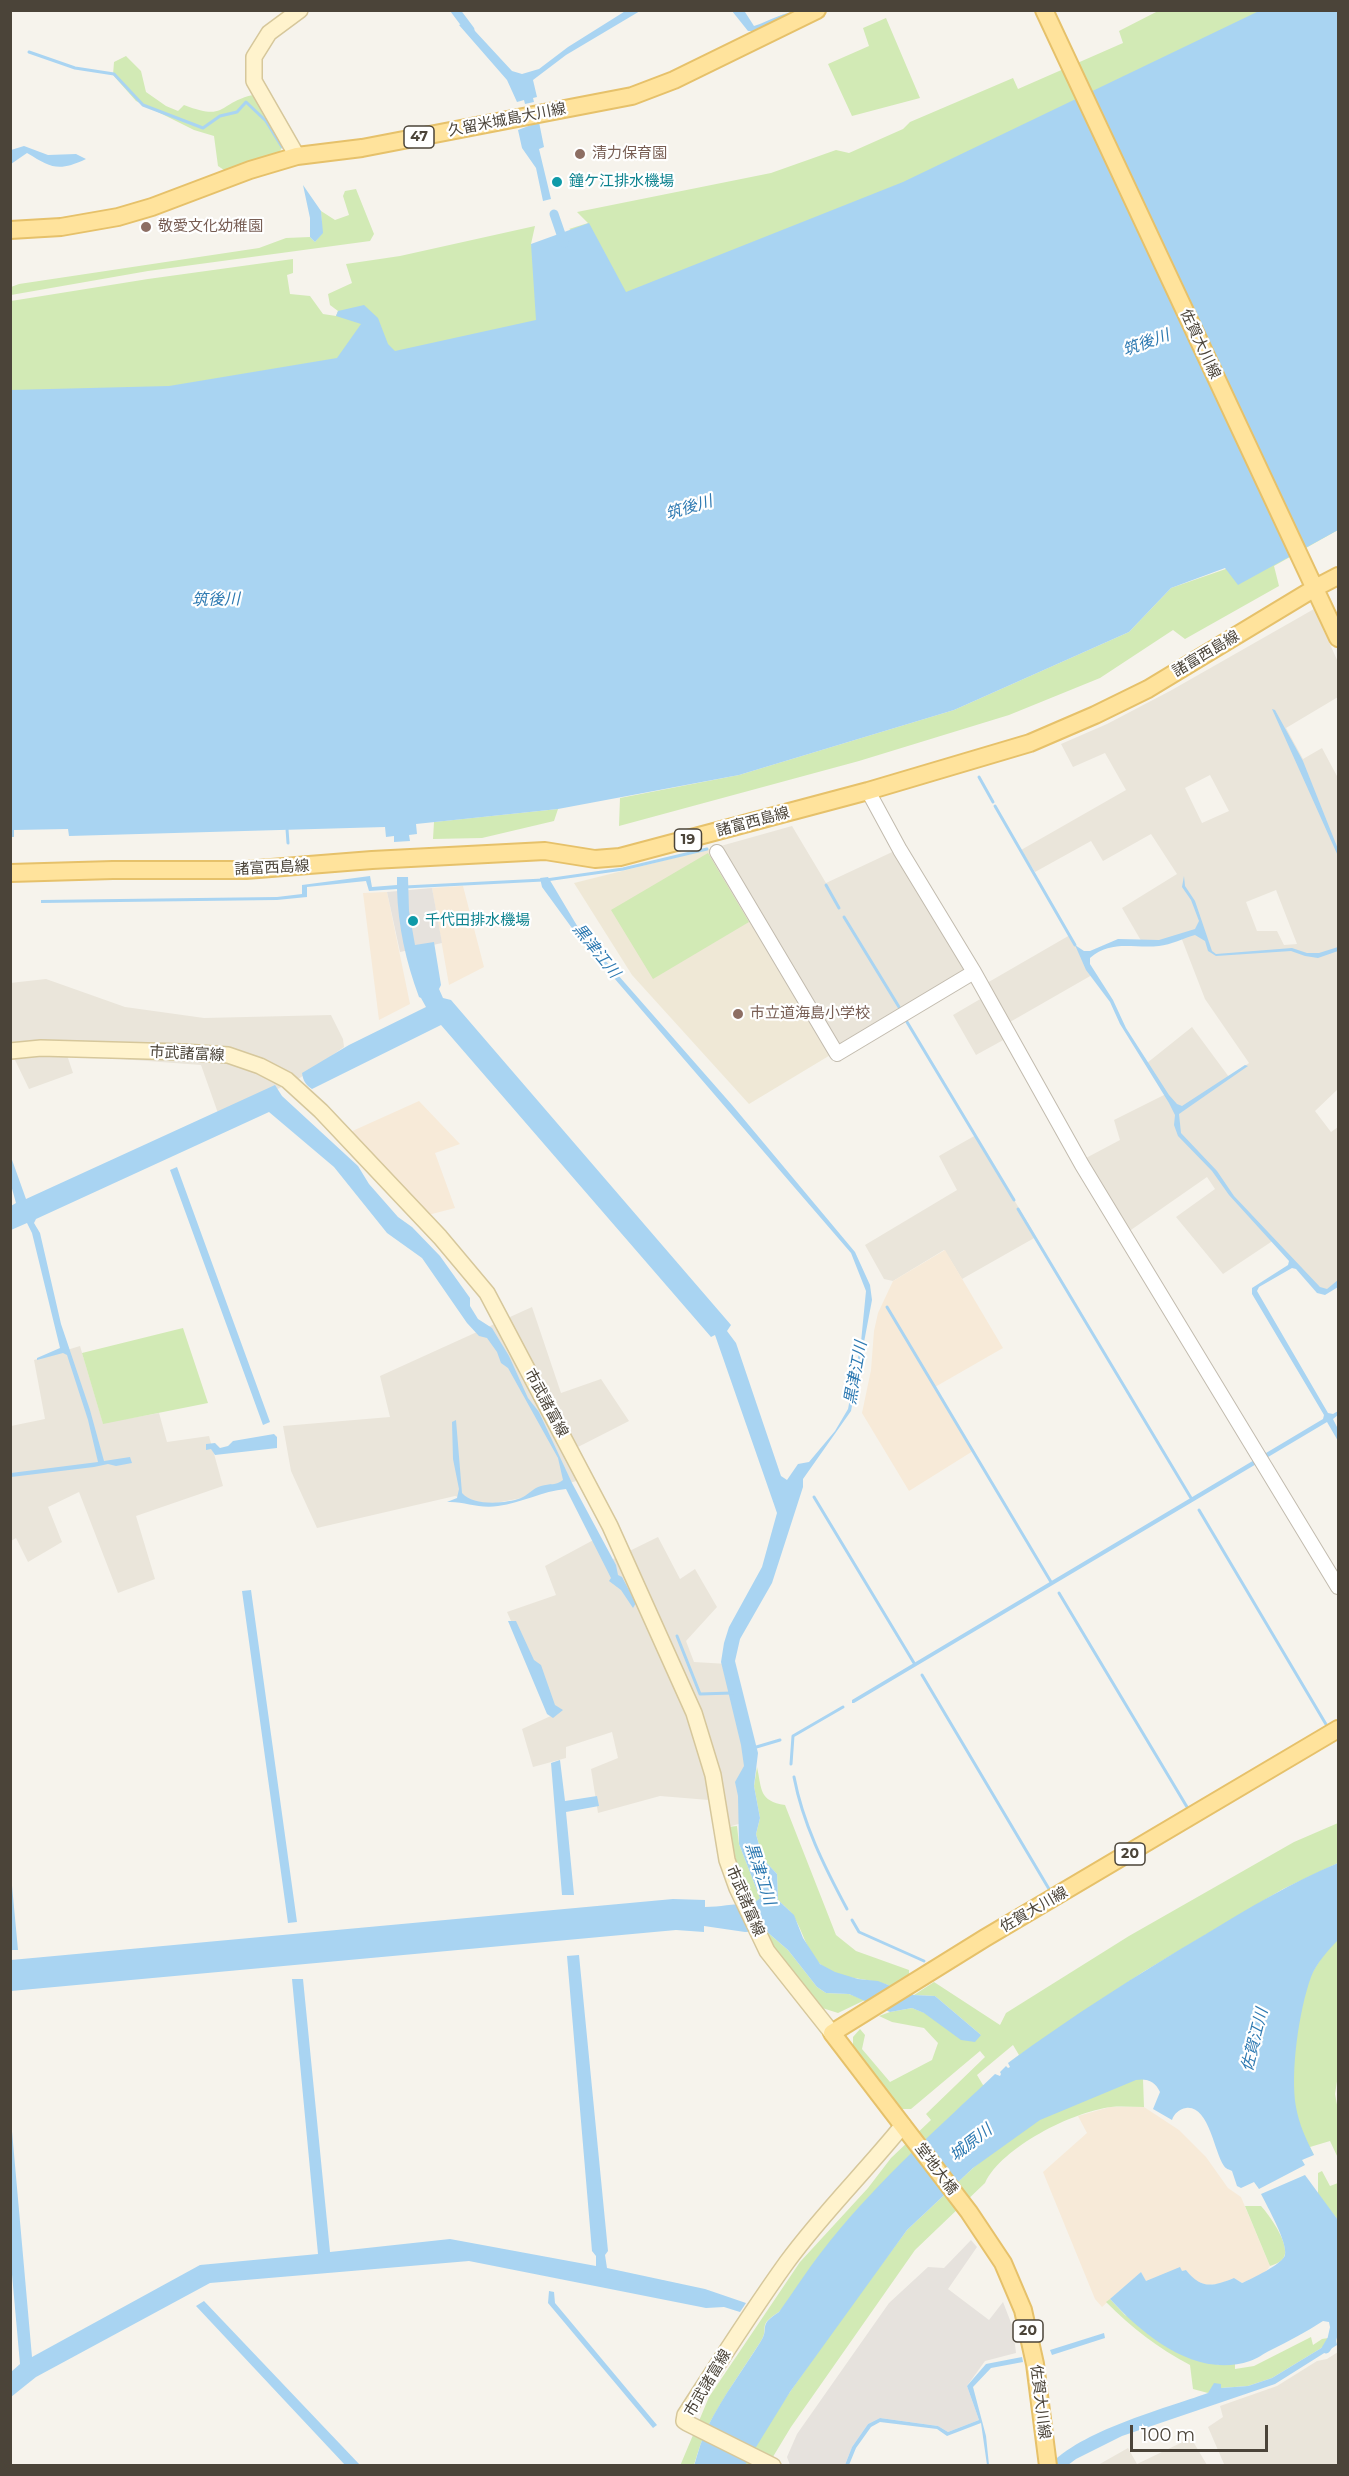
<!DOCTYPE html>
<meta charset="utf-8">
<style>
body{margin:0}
#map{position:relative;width:1349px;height:2476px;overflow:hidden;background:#f6f3ec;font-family:Montserrat,sans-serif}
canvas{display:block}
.frame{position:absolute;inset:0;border:12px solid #4b4439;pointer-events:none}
.scale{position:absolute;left:1130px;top:2425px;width:138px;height:27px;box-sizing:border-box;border:3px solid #4b4439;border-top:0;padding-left:8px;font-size:18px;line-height:21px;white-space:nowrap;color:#4b4439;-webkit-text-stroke:4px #fff;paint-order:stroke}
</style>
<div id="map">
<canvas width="1349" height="2476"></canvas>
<div class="frame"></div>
<div class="scale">100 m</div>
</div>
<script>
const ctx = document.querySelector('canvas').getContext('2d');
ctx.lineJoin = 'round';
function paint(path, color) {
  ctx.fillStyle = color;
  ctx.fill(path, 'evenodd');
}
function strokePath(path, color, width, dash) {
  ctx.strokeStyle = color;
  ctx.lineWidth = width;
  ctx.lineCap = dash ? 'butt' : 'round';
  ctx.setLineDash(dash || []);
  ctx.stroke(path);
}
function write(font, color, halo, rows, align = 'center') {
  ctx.font = font + ' Montserrat,"Noto Sans JP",sans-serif';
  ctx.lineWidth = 4.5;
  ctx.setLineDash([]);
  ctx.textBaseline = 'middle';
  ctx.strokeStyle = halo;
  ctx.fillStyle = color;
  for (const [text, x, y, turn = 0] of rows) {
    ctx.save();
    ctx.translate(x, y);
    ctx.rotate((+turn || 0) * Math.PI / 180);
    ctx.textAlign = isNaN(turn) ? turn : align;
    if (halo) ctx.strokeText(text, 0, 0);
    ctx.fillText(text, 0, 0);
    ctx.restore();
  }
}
paint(new Path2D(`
 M1314,609L1338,662V697L1286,728L1303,759L1322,748L1338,778V1089L1315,1111L1331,1132L1338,1127V1283L1327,1291L1318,1288L1274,1240L1223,1274L1176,1217L1215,1189L1207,1177L1128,1232L1086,1158L1120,1140L1114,1120L1166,1094L1147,1063L1192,1027L1229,1077L1249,1063L1205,999L1181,937L1143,944L1122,908L1177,874L1151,834L1103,861L1091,841L1035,872L1021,850L1126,790L1105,753L1073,767L1061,744L1107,724L1170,691ZM1210,775L1229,811L1202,823L1185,788ZM1276,890L1297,944L1284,945L1277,931H1257L1246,902Z
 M792,826L826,883L905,846L987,983L1070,935L1092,975L1010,1022L1016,1033L976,1055L953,1015L982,998L971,980L832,1054L710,849Z
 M46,979L125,1007L204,1018L331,1015L343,1039L344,1047L297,1080L219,1116L201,1065L67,1055L73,1073L29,1089L15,1060H11L10,983Z
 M976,1135L1036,1237L962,1279L944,1250L893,1281L884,1279L865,1245L957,1190L939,1156Z
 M532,1307L561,1393L601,1379L629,1421L578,1447L592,1476L522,1498L485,1505L455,1496L317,1528L291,1471L283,1426L390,1417L380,1376Z
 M80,1346L103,1423L159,1413L167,1442L209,1436L223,1486L136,1516L155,1579L118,1593L79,1492L48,1507L62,1542L28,1562L16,1538L11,1541V1426L45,1419L34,1360Z
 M599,1537L609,1561L658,1537L680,1579L695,1569L717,1607L686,1641L694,1662L728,1664L751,1775L742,1823L728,1827L709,1800L660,1796L598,1813L591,1769L618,1758L612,1732L566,1747V1758L533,1767L522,1729L553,1715L507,1612L556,1595L545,1566Z
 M1338,2352V2465H1222L1224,2464L1208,2427L1223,2417L1220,2406L1277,2386L1317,2361L1327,2359Z
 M1191,2438L1207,2465H1098L1128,2448L1137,2464Z`), '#eae5da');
paint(new Path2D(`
 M463,886L484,967L449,985L432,888Z
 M387,892L410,1004L379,1020L363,893Z
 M419,1101L460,1144L435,1153L455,1208L428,1215L348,1133Z
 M945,1250L1003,1348L935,1387L973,1451L909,1491L862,1413L871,1370L874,1331L878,1313L893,1281Z
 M1110,2107H1144L1179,2130L1206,2157L1228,2188L1241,2197L1270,2266L1265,2273L1242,2283L1234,2278L1220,2284L1206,2285L1194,2280L1186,2270L1146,2282L1141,2272L1102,2307L1095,2299L1043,2172L1087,2133L1078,2116Z`), '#f7ead8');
paint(new Path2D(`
 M432,888L442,943L400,952L387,892Z
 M971,2240L977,2247L948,2289L989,2320L1003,2302L1013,2328L1016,2353L985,2361L967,2386L979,2420L948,2432L938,2426L880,2418L868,2424L852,2447L845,2465H790L787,2457L797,2434L889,2303L928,2267L944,2268Z`), '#e6e2dd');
paint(new Path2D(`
 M710,849L832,1054L749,1104L632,975L574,883Z`), '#efe8d6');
paint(new Path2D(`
 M1158,11H1338L621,328L589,240L569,229L588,223L577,212L771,173L836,150L849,153L903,129L910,122L1013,78L1018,89L1123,43L1119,31Z
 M886,18L920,98L852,116L828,64L869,46L863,28Z
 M126,56L141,71L146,92L166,106L178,111L184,105C228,122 217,103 253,95L262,104L283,143L280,152L227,172L218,166L214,136L194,130L136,101L113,75L114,62Z
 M356,189L374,234L370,241L148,271L11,295V287L19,284L259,248L286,238L310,237L315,242L322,233L321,211L335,220L349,215L343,196L345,191Z
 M535,226L531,244L562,321L11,426V301L148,279L293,259V273L287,275L290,294L310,296L323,314L336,316L338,311L330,305L328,294L352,283L346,264L400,256Z
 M1338,530L1274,566L1279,586L1185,639L1173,630L1100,678L1009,715L859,761L619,826L620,798L739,775L954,710L1129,632L1171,588Z
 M558,809L554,821L482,838L433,839L434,822Z
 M708,853L749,922L653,979L611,910Z
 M183,1328L208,1403L103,1424L82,1353Z
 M757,1767C762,1790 759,1801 785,1805L836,1935L856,1951L909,1970V1974L891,1986C869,1977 838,1981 819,1963C807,1951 803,1932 794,1917C791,1911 783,1905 778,1900L777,1874L763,1859L756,1834L760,1818L754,1786Z
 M1338,1823V1863L1283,1889L1143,1972L1008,2063L1019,2055L1013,2045L977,2075L983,2085L990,2086L779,2312C756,2326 770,2327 761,2341C743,2369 724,2396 708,2426C702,2438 698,2452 694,2465L680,2466L709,2397L800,2262L868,2188L891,2158L931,2120L926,2114L985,2057L980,2051L911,2109H901L853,2046V2037L860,2029L865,2035L862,2049L890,2082L932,2060L938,2043L924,2028L892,2022L879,2016L890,2012L912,2008L981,2035L935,1996L914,1995L934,1982L1000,2025L1006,2013L1129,1936L1294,1842Z
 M737,1826L739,1844L760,1898L753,1904L737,1865L728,1827Z
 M766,1931L788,1950L817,1987L826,1993L849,1994L865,2000L838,2013L816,2006L776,1953Z
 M1338,1931V2075L1335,2094L1338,2110V2158L1330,2141L1310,2147L1314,2155L1295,2143L1291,2007Z
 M1121,2042L1158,2087L1152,2081L1143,2079L1144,2107C1133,2107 1121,2106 1111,2107C1072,2112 1002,2147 985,2183L915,2250L791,2427L768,2465L734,2466L767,2425L838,2323L907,2230L973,2168Z
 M1322,2171L1330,2186L1338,2183V2220L1318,2195V2173Z
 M1245,2206H1261C1270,2216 1287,2240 1285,2254C1284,2261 1276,2264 1270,2266Z
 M1110,2299L1125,2315L1218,2365L1235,2364V2369L1254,2366L1311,2337L1313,2345L1322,2339L1328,2338L1323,2347L1272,2378L1248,2386L1221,2388L1208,2393L1193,2389L1190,2365C1158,2348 1132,2328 1106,2302Z`), '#d2eab5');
paint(new Path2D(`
 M627,10L640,11L566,55L533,80L537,97L533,98L534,102L525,104L524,100L517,102L507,80L459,25L468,21L475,31L512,71L522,74L539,69L568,47Z
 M732,11L745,12L754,26C770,21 784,11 801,11L760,31H748Z
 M1259,11H1338V530L1238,585L1225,568L1171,588L1129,632L954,710L739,775L558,809L416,824L417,834L409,835L410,841L394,842V836L386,837L385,827L69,836L68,829L14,830V837H11L10,390L169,386L337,358L361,324L336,316L338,311L364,305L378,318L388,344L395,351L536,320L531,244L589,223L626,292L903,182Z
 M539,122L544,147L539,149L551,199L543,201L536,168L522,148L518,130Z
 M24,146L48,155L76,154L86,159C58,172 52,168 27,153L11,164V150Z
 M303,185L321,211L323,233L315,242L310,237V218Z
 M1272,709L1275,710L1303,761L1338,849V856Z
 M370,876L372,887L397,885V877H408L409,911L415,945L434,942L441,985L439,989L443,998L451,1000L731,1325L727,1331L736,1343L781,1476L787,1480L798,1464L809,1462L835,1431L848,1409L861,1342L866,1291L851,1253L577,935L542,887L540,878L548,877L582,934L732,1105L855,1252L870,1285L872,1300L851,1411L803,1479V1487L772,1583L740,1639L735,1661L758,1753L754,1786L760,1818L756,1834L763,1859L777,1874L778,1900L794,1915L803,1938L820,1964L835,1972L858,1979L878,1981L914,1995L935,1996L981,2035L975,2042L961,2040L924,2013L912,2008L890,2012L849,1994L826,1993L817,1987L788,1950L766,1931L745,1932L704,1926V1932L676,1930L11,1991V1960L673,1899L705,1900V1907C722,1907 736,1903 753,1904L760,1898L739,1844L738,1796L735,1782L744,1766L741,1745L721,1662L724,1643L729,1627L762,1567L777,1513L715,1335L711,1337L441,1025L312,1089C306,1085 303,1081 302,1073L349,1045L426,1007L421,998L419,997C406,962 398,926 397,889L369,891L366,881L307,887V897L277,900L41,903V900L277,897L302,894V885Z
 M1184,876L1185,886L1195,901L1212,951L1216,954L1292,948L1307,953H1319L1338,947V951L1318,958L1305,956L1291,951L1216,956L1208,951L1205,941L1195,935C1184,938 1171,945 1159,946C1134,949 1112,939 1090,958V964L1113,1000L1126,1028L1169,1095L1177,1104L1182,1106L1245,1065L1248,1066L1179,1114L1181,1133L1217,1171L1234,1196L1320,1287L1327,1289L1338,1280V1287L1325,1295L1317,1293L1296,1269L1292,1268L1259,1287L1257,1291L1328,1413L1333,1414L1338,1411V1415L1333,1419L1338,1429V1441L1327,1422L854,1703H852V1700L1323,1419L1324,1415L1252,1294V1288L1288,1265L1289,1261L1229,1195L1212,1171L1178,1136L1174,1125L1175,1115L1169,1103L1120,1024L1110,1002L1086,970L1075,945L1084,951H1090L1118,939L1159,940L1195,929L1199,921L1191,900L1182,887Z
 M275,1085L282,1096L358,1166L369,1184L398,1217L412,1227L440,1256L470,1298V1306L478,1319L492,1328L509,1356L528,1398L539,1412L572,1483L616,1565L618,1575L622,1577L636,1603L633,1608L621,1590L609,1581L611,1578L566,1489C542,1491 522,1503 498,1506C478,1509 465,1501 447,1502L457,1498L459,1489L453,1459L452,1422L456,1420L462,1493C473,1506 505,1504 521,1498C528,1495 533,1488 541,1486C550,1483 556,1486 563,1480L558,1458L508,1368L501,1363L497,1352L487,1338L479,1336L467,1323L422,1258L387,1233L334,1167L269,1112L36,1219L34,1223L40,1233L61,1324L90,1410L104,1461L130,1457L132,1463L116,1466L108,1464L94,1467L11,1477V1473L98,1462L88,1420L67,1355L63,1353L37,1360V1358L60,1348L32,1233L27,1223L11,1230V1206L16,1203L11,1185V1157L26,1199Z
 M177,1167L270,1422L263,1425L170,1170Z
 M274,1434L277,1437V1448L215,1455L211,1449L206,1450V1444L215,1443L220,1448L228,1446L233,1441Z
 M251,1590L297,1922L288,1923L242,1591Z
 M508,1621H516L534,1660L541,1665L555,1705L563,1710L553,1718L547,1714Z
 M560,1760L565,1801L597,1796L599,1806L566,1812L574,1895H562L551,1763Z
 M1338,1863V1940C1328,1950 1316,1964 1311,1977C1299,2010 1290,2073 1296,2107C1299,2124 1306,2139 1314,2155L1302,2160L1305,2165L1259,2189L1254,2182L1241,2188L1237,2186L1232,2171C1228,2169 1226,2169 1224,2166C1214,2152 1209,2105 1186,2108C1179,2109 1174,2114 1172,2120L1153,2109L1160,2092C1155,2081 1147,2078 1136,2080L1040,2120L973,2168L907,2230L790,2392L745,2465L694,2466C698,2452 702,2438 708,2426C723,2396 743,2370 761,2341C770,2327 757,2326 779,2312C796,2288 812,2263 830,2241C879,2180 939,2127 995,2074L1000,2076L1001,2074L1000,2072L1006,2066L1008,2068L1010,2067L1008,2063C1072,2016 1138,1974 1206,1934C1249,1908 1292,1882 1338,1863Z
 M11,1875L18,1950H10Z
 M579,1955L608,2251L605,2255L607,2268L705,2289L746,2303L740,2312L724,2307L706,2308L469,2261L210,2283L36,2377L11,2397V2372L20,2364L10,2252L11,2120L32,2357L200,2265L318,2254L292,1979H303L330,2252L450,2239L596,2266V2256L592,2251L567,1956Z
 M1305,2175L1338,2220V2328L1330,2327L1329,2322L1323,2321C1306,2332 1289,2341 1271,2350C1264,2353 1257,2359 1250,2361C1196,2379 1144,2336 1110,2299L1141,2272L1146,2281L1180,2267L1182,2271L1186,2270C1201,2289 1212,2287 1234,2278L1242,2283C1251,2279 1283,2264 1285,2255C1288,2243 1267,2206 1261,2194Z
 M549,2291L554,2292L555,2303L657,2425L653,2428L548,2303Z
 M204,2301L360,2465H345L196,2306Z
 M1104,2333L1105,2338L1052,2355L1050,2350Z
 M1328,2338L1336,2340L1337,2345L1275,2384L1122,2436L1076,2459L1068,2465L1049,2466C1080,2431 1163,2409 1208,2393L1214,2383L1221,2384V2388L1248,2386L1272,2378L1323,2347Z
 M1022,2357L1023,2362L991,2368L973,2387L986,2436L989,2465H987L981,2423L947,2436L937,2429L880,2422L871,2427L856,2448L849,2465H845L852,2447L868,2424L880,2418L938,2426L948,2432L979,2420L967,2386L986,2364Z`), '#a9d4f2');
strokePath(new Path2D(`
 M29,52L75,68L114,74L143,105L203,128L220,116L237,112L246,102L266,121L282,147
 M979,777L993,802
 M995,806L1075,945
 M287,829L288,843
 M546,880L623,869L707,849
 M826,885L839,908
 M405,887L543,880
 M844,917L899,1007
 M907,1022L1014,1200
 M1018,1209L1191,1498
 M887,1307L1051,1582
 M814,1497L914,1663
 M1199,1510L1327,1726
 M1059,1593L1187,1807
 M677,1636L700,1694L732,1693
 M922,1675L1049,1889
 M753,1748L780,1740
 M791,1764L793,1736L843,1707
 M794,1777C803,1824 824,1866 847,1909
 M852,1920L859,1932L924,1961`), '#a9d4f2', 3);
strokePath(new Path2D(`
 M455,10L470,30
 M554,214L564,243
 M1326,2349L1332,2339L1338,2312`), '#a9d4f2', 9);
const tertiary = new Path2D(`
 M868,791L900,850L974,972L1082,1165L1338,1587
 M717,852L837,1054L974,972`);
const secondary = new Path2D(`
 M297,156L254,81V57L269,33L300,10
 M10,1051L41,1048L183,1052L228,1055L260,1066L287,1080L321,1111L440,1237L487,1293L610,1526L694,1713L713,1775L727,1860L737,1888L767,1951L832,2033
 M773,2466L687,2423L684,2421L685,2415C718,2364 751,2312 787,2262C822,2214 865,2172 903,2125`);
const primary = new Path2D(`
 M1044,10L1338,638
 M10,230L61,227L118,217L152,207L250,170L297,156L362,148L632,96L674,80L817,10
 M10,873L113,870H246L372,860L545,851L595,859L620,857L868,791L1030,743L1095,715L1148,689L1315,588L1338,576
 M1048,2466L1035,2364L1023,2310L1003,2263L969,2212L832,2033L985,1938L1338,1729`);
strokePath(tertiary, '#c2bbae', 16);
strokePath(secondary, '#d6c79b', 18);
strokePath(primary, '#e6c16a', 20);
strokePath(tertiary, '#fff', 14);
strokePath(secondary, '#fff3cd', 15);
strokePath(primary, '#ffe39c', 16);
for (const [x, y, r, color] of [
 [580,154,6,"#8d6e63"],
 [557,182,6,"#0f9aa8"],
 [146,227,6,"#8d6e63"],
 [413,921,6,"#0f9aa8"],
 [738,1014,6,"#8d6e63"]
]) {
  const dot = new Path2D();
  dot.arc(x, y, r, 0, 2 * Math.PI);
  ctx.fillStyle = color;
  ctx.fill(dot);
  strokePath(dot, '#fff', 2);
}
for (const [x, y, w] of [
 [419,137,30],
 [688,840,27],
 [1130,1854,30],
 [1028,2331,30]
]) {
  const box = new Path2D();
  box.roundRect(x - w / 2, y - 11, w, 22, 4.5);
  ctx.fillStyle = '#fff';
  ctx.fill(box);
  strokePath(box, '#4b4439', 1.5);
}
write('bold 14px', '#4b4439', null, [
 ["47",419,137],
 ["19",688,840],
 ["20",1130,1854],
 ["20",1028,2331]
]);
write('15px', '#4b4439', '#fff', [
 ["久留米城島大川線",507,120,-11],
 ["佐賀大川線",1200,344,65],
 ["諸富西島線",1206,654,-31],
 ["諸富西島線",753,822,-15],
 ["諸富西島線",272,868,-3],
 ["市武諸富線",187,1054,3],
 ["市武諸富線",546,1403,62],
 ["市武諸富線",745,1901,67],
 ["佐賀大川線",1034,1910,-30],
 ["堂地大橋",936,2169,53],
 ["市武諸富線",708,2383,-59],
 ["佐賀大川線",1040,2402,83]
]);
write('15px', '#785e54', '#fff', [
 ["清力保育園",592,154],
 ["敬愛文化幼稚園",158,227],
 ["市立道海島小学校",750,1014]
], 'left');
write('15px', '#0d838f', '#fff', [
 ["鐘ケ江排水機場",569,182],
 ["千代田排水機場",425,921]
], 'left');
write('italic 16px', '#2e7ab2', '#fff', [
 ["筑後川",1146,343,-20],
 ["筑後川",689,508,-17],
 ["筑後川",216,600,-1],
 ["黒津江川",596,951,51],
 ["黒津江川",856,1373,-80],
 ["黒津江川",760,1874,72],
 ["佐賀江川",1255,2040,-76],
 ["城原川",971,2143,-38]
]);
</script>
